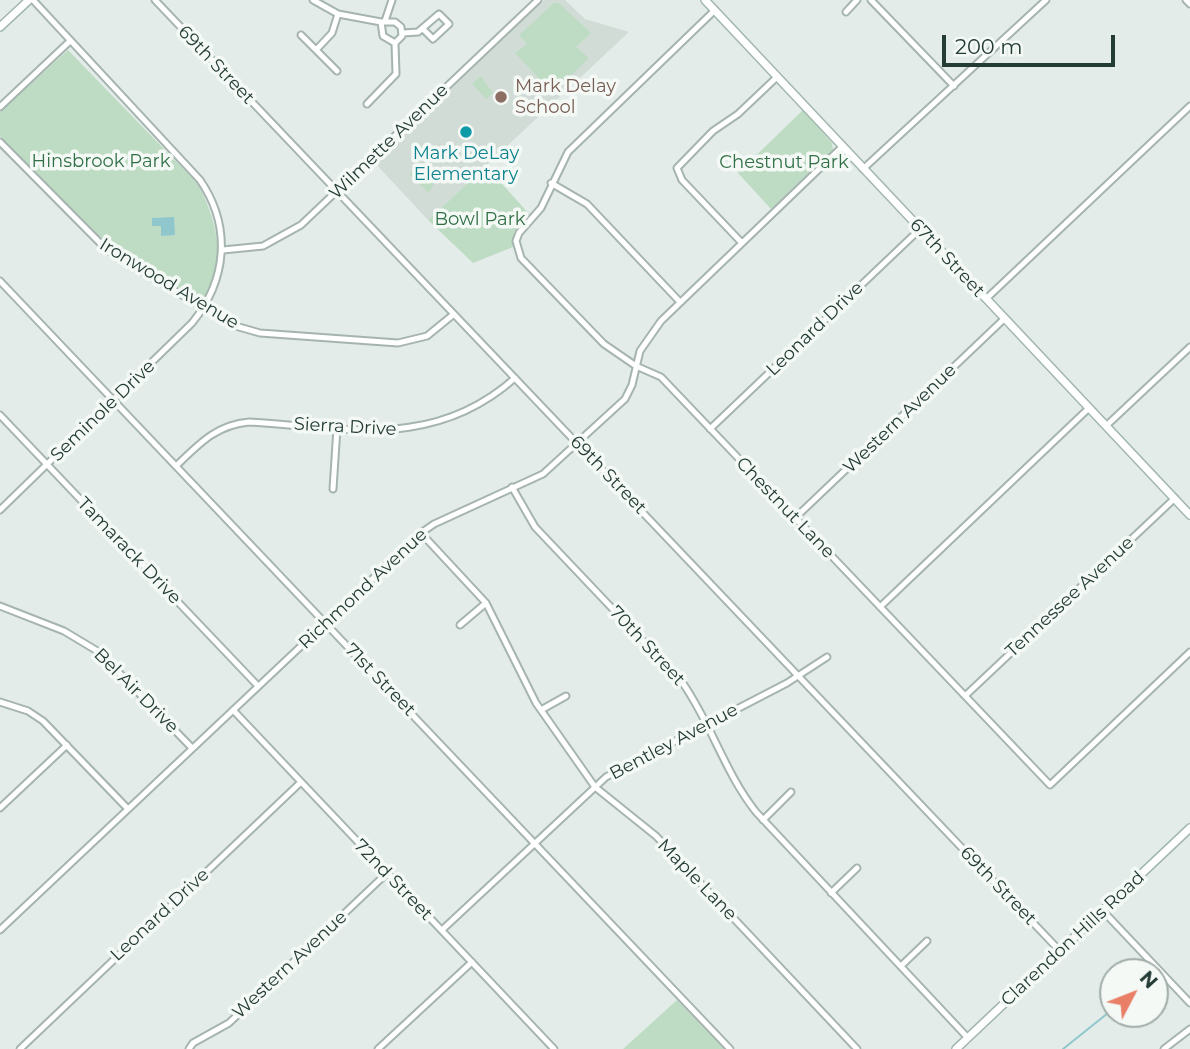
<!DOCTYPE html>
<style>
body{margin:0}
#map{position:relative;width:1190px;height:1049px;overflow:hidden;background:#e3ece8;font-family:Montserrat,sans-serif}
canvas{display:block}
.north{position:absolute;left:1099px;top:958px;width:70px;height:70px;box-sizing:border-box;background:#f4f9f6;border:2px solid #a1ada9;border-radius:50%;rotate:48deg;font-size:19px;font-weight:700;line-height:28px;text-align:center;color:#243c35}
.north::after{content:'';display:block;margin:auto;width:24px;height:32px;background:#e87f66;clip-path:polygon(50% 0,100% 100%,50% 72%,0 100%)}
.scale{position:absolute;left:942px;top:35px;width:173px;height:32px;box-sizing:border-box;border:4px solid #243c35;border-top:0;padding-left:9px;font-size:21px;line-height:24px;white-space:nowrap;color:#243c35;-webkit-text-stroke:5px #f4f9f6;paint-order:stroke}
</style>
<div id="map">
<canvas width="1190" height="1049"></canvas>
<div class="north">N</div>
<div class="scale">200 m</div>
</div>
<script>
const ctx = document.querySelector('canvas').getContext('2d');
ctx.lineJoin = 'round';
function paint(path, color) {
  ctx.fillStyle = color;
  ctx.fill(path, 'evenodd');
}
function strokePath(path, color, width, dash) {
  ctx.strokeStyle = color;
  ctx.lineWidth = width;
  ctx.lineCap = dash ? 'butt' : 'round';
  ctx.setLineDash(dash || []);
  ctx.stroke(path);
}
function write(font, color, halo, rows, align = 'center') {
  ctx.font = font + ' Montserrat,sans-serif';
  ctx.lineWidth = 7;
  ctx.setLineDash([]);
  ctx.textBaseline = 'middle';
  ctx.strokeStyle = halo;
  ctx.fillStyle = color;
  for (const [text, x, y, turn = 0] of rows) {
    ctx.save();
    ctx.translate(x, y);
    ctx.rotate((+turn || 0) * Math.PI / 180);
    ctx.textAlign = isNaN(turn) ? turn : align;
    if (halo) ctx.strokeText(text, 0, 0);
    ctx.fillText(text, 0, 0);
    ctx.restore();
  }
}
paint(new Path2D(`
 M544,0H565L585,19L629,32L428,220L374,162Z`), '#d2dcd7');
paint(new Path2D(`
 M554,3H559L591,33L576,47L589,58L556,90L549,89L515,53L527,44L519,35Z
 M68,50L198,184C216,219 229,265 204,300H197L125,258L94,235L0,136V112Z
 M481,76L493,93L486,99L472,84Z
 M803,110L832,143L833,150L771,209L738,173Z
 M486,166L530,215L514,232L513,247L473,263L428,220Z
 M418,170L434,184L429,193L409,174Z
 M677,1000L724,1049H623Z`), '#bedcc4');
paint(new Path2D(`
 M174,217L175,235L161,236V226H152V218Z`), '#8fc7cd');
strokePath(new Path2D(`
 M1063,1049L1113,1009`), '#8fc7cd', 2);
const street = new Path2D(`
 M155,0L1060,951
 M313,0L338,14L381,22L383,36L395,43
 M871,0L954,86
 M1186,0L1190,4
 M715,10L568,152L541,208L519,233L516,241L521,258L604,344L636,366L661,377L1050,785L1190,652
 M846,12L857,0
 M385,21L392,0
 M381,22H395L401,27L402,36L395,43
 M403,33L418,32L439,14L449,24L433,39L423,29
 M301,35L337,71
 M316,50L332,33L338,14
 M367,104L396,74L395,43
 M0,107L70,41
 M0,142L108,251L232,325L260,333L398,343L427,336L454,314
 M863,169L1046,0
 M551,183L587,204L680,302
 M742,243L682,180L677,168L713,131L738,114L777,77
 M223,250L263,246L301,225L538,0
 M0,281L730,1049
 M986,299L1190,106
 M0,415L258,686
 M1106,426L1190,347
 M710,429L919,230
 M176,466C199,444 216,425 249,422C348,428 434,450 515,378
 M512,487L535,527L682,682C711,723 725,773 756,812L968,1038
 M333,489L337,428
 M0,510L192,323C227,280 232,227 200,180L33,0
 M795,518L1004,319
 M421,533L486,603L536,703L595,787L656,836L857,1049
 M0,606L64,631L99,652L192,748
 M880,607L1089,408
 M460,625L486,603
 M965,696L1175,498
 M0,702L28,711L43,721L128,809
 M233,710L554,1049
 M541,710L566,696
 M0,808L67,745
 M763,820L791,792
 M831,893L857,868
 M1103,911L1190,1003
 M0,930L421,533L434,524L543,474L625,399L632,385L640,351L661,321L843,146
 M442,930L606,777L787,683L827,657
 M901,966L927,941
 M20,1049L301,782
 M189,1049L193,1043L229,1023L387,873
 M378,1049L472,962
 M1164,1049L1190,1029`);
const secondary = new Path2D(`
 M705,0L1190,515
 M0,27L29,0
 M956,1049L1190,828`);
strokePath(street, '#a6b4af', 9);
strokePath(secondary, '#a2b7af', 10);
strokePath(street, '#fff', 5);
strokePath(secondary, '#fff', 7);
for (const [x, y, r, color] of [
 [501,97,7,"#8d6e63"],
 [466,132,7,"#0f9aa8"]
]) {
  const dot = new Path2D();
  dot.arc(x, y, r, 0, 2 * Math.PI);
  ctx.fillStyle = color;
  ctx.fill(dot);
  strokePath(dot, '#f4f9f6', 2.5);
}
write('18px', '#243c35', '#f4f9f6', [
 ["69th Street",216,65,46],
 ["Wilmette Avenue",389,142,-44],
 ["67th Street",947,258,47],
 ["Ironwood Avenue",169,284,31],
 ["Leonard Drive",815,329,-44],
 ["Seminole Drive",103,411,-44],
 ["Western Avenue",900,419,-44],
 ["Sierra Drive",345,427,3],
 ["69th Street",608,475,46],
 ["Chestnut Lane",785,508,46],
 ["Tamarack Drive",129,551,46],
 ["Richmond Avenue",363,589,-43],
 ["Tennessee Avenue",1070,597,-43],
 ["70th Street",647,646,47],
 ["71st Street",380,680,46],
 ["Bel Air Drive",136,691,45],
 ["Bentley Avenue",674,742,-28],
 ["72nd Street",393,880,46],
 ["Maple Lane",697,880,46],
 ["69th Street",998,886,46],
 ["Leonard Drive",160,915,-43],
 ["Clarendon Hills Road",1073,939,-43],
 ["Western Avenue",290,965,-43]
]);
write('18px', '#785e54', '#f4f9f6', [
 ["Mark Delay",515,87],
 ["School",515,108]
], 'left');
write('18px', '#0d838f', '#f4f9f6', [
 ["Mark DeLay",466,154],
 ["Elementary",466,175]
]);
write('18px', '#317046', '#f4f9f6', [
 ["Hinsbrook Park",101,162],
 ["Chestnut Park",784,163],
 ["Bowl Park",480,220]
]);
</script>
